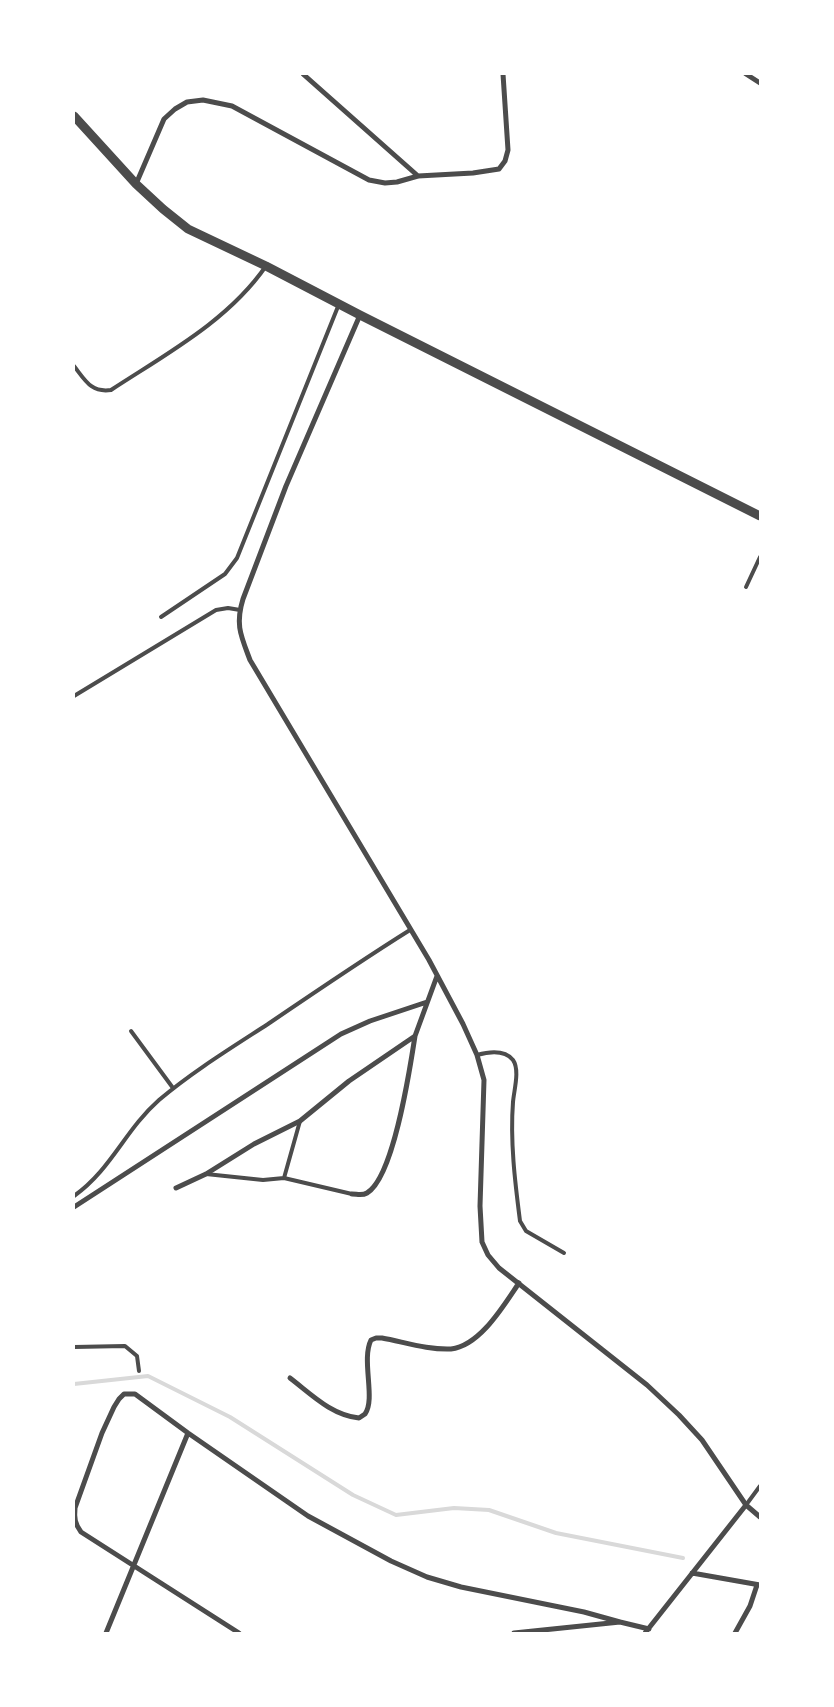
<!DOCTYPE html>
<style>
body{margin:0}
#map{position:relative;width:834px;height:1707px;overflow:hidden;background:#fff;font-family:Georgia,serif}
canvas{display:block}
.frame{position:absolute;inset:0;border:75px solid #fff;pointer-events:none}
</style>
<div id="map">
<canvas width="834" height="1707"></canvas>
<div class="frame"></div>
</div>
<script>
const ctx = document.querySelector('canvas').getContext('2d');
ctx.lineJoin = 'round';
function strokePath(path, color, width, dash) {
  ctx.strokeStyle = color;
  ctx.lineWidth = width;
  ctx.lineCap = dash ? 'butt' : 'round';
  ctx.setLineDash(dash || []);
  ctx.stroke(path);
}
strokePath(new Path2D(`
 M74,1384L148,1376L230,1417L353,1495L396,1515L454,1508L489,1510L556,1533L683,1558`), '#d9d9d9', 4);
strokePath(new Path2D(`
 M74,366C85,380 91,393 111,390C166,354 228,321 266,266
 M746,587L760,557
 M161,617L225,574L237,558L339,304
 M74,696L216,610L228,608L240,610
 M131,1031L173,1088
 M477,1055C488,1052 504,1049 513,1060C520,1070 514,1090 513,1102C510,1141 515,1182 520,1221L526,1231L564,1253
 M206,1174L263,1180L284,1178L352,1194
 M284,1178L300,1121
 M74,1196C111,1170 125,1130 159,1100C192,1072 231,1048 268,1024C315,992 362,960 410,930
 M74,1347L125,1346L137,1356L139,1371
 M746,1505L760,1486`), '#4c4c4c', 4);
strokePath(new Path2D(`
 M303,74L418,176
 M746,74L760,83
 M136,184L164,119L175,109L187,102L203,100L232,106L369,180L385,183L397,182L418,176L473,173L499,169L505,161L508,150L503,74
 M360,315L286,486L243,599C235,625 241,636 250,660L429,960L463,1024L477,1055L484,1080L480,1206L482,1242L488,1255L499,1268L647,1385L679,1415L702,1440L746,1505L760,1517
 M176,1188L206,1174L254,1144L300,1121L349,1081L415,1036L437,976
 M352,1194C357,1194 362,1196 367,1193C394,1177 410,1068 415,1036
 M74,1207L341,1034L370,1021L427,1002
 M290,1378C311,1394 331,1415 359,1418C359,1418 365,1414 365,1414C376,1399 361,1360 371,1340L376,1338H382C404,1342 428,1350 451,1349C480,1346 504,1305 519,1283
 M692,1573L760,1585
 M106,1633L188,1433
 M239,1633L81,1532C75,1524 74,1518 75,1508L102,1433L114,1407L119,1399L124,1394H135L188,1433L308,1516L391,1561L427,1577L461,1587L584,1612L620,1622
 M514,1633L620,1622L649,1629
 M645,1633L746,1505
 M735,1633L750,1606L757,1585`), '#4c4c4c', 5);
strokePath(new Path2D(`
 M74,116L136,184L163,209L188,229L266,266L360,315L760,516`), '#4c4c4c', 9);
</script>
